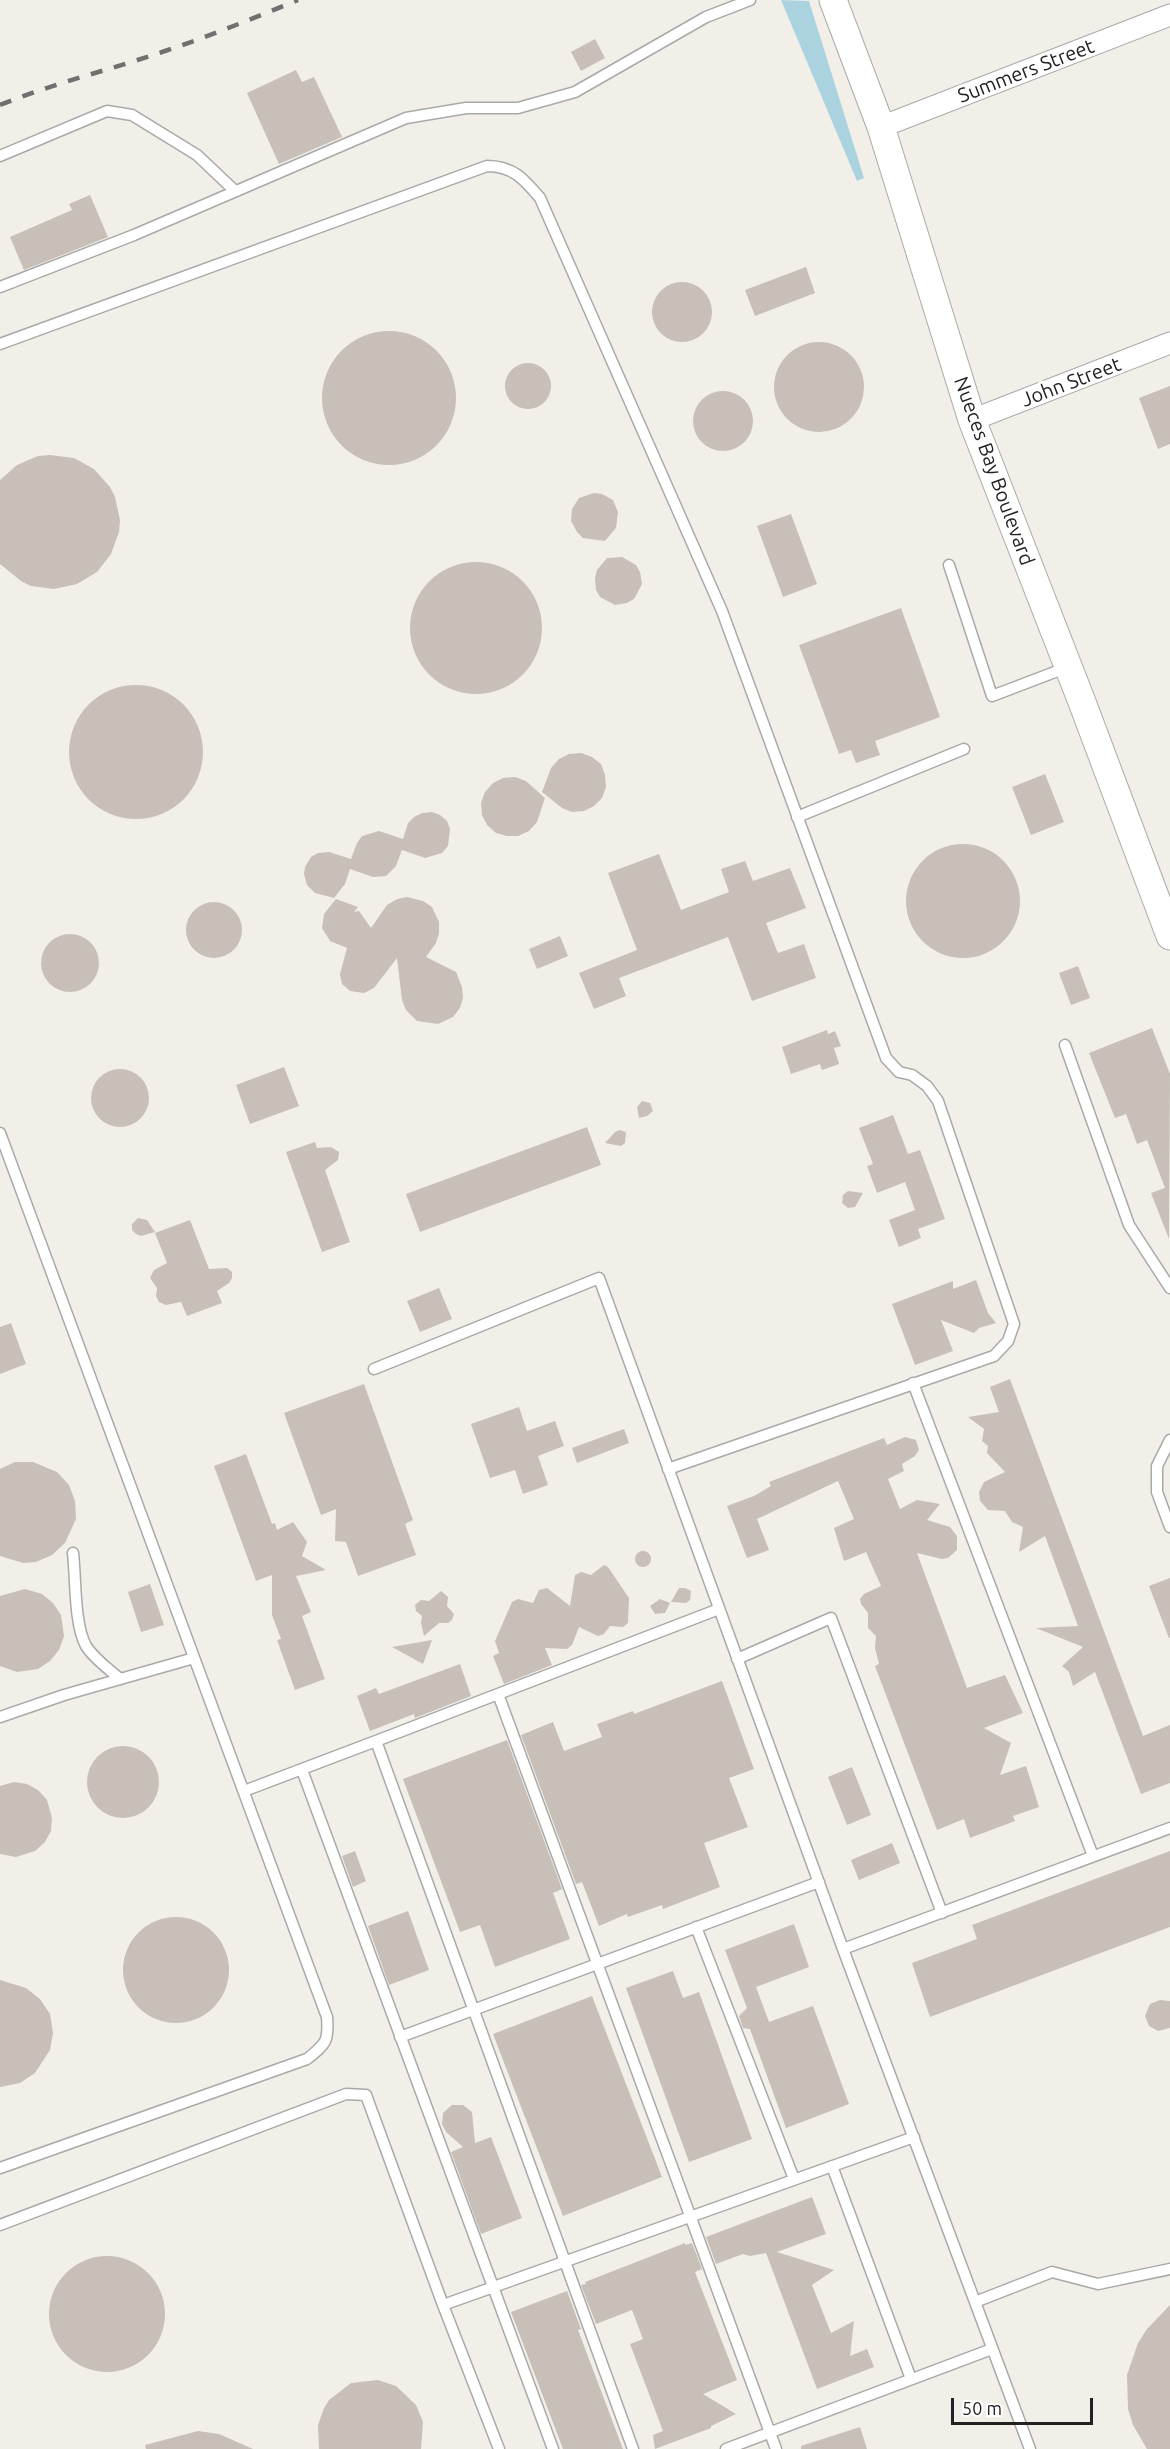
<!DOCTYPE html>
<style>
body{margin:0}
#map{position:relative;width:1170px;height:2449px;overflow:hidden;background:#f2efe9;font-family:Ubuntu,sans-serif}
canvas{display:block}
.scale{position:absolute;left:951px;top:2398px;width:142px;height:27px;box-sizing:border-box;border:3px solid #222;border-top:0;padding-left:8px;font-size:18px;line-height:21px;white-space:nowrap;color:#222;-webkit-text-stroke:4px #fff;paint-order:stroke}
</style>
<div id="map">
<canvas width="1170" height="2449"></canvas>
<div class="scale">50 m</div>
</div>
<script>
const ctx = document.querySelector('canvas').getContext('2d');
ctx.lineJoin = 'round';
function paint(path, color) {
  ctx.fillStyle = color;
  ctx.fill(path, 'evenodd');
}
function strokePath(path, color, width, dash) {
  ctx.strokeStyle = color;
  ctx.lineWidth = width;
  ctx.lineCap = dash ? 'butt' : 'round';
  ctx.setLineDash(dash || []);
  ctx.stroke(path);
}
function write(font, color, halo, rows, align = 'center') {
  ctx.font = font + ' Ubuntu,sans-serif';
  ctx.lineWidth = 6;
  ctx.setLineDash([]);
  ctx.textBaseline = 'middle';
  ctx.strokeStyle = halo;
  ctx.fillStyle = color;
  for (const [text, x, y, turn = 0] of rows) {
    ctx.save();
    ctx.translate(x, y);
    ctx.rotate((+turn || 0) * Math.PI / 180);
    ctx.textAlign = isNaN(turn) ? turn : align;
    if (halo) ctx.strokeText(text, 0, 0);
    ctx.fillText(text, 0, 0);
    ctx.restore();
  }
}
paint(new Path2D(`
 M781,0L809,1L864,178L857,181Z`), '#aad3df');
paint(new Path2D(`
 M595,39L605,58L581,71L571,52Z
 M296,70L302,82L314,77L342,137L279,164L247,93Z
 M90,195L108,237L24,270L10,237L72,210L69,204Z
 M806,267L815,293L755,316L745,290Z
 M652 312a30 30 0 1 1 60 0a30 30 0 1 1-60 0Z
 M322 398a67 67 0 1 1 134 0a67 67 0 1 1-134 0Z
 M774 387a45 45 0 1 1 90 0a45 45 0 1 1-90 0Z
 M505 386a23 23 0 1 1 46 0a23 23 0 1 1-46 0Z
 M1170,386V444L1158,449L1139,398Z
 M693 421a30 30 0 1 1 60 0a30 30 0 1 1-60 0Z
 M50,455L74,458L94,469L110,487L115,497L120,520L119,532L111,554L97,572L77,584L54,589L31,586L21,581L0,564V480L17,465L38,456Z
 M594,493L602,494L613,500L618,512L616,528L605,541L583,538L577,532L571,521L572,509L579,498Z
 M791,514L817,584L783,597L757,526Z
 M622,557L636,565L640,572L642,584L634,599L627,603L615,605L600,597L596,590L595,578L597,570L607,558Z
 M410 628a66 66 0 1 1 132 0a66 66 0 1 1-132 0Z
 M901,608L940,717L875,741L880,755L856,763L851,750L839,754L799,645Z
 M69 752a67 67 0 1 1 134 0a67 67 0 1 1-134 0Z
 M581,753L592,757L601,764L605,775L606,787L602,798L594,806L584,811L572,812L562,808L542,792L551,768L559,759L569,754Z
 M1045,774L1064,822L1031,835L1012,787Z
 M515,777L526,781L545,798L537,822L529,831L518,836H507L496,833L487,825L482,815L481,803L485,792L493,783L503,778Z
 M432,812L440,815L447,821L450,829L448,846L442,853L425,858L402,850L396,866L386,876L373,877L350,869L345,884L334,898L315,893L307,885L304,874L305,867L311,857L318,853L329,852L351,859L357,843L362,836L379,831L403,839L408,823L414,817L422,813Z
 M906 901a57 57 0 1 1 114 0a57 57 0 1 1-114 0Z
 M659,854L681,910L729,892L721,869L745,861L753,881L790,868L806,908L766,923L778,953L804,944L816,978L752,1001L728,937L619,978L626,996L594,1009L579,973L637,950L608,873Z
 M407,897L423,901L432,907L439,922V933L436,943L426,957L456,972L462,987L463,998L460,1008L453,1017L438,1024L417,1021L406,1010L402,1000L397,958L374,988L364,993L350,991L342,984L340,974L347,948L330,941L322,928L324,914L336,899L358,907L354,912L359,911L371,928L387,905L397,899Z
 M186 930a28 28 0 1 1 56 0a28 28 0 1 1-56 0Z
 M41 963a29 29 0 1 1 58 0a29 29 0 1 1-58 0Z
 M560,936L568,956L537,969L529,949Z
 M1078,966L1090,998L1071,1005L1059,973Z
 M1152,1028L1170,1074L1169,1239L1151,1193L1165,1188L1147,1140L1137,1144L1126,1114L1115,1118L1089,1053Z
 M827,1030L828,1034L835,1031L841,1046L834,1048L839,1064L822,1070L820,1064L791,1074L782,1047Z
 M284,1067L299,1106L250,1124L236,1085Z
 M91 1098a29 29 0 1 1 58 0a29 29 0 1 1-58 0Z
 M642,1101L650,1103L653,1111L647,1116L639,1118L637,1107Z
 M893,1115L908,1154L920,1150L945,1219L918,1229L921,1238L899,1247L889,1220L915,1210L905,1182L877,1193L867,1166L873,1164L859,1128Z
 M587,1127L601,1165L420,1232L406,1194Z
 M620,1130L626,1132L625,1143L621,1146L605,1143L615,1132Z
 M315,1142L317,1148L331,1147L339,1152L338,1160L325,1170L350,1242L322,1252L286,1152Z
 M848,1191L863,1193L855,1207L848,1208L842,1203L843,1195Z
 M138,1218L147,1220L155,1232L141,1236L136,1234L132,1230V1224Z
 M190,1220L209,1269L227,1268L232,1272V1278L229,1283L217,1291L222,1303L187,1316L181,1302L166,1305L159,1302L156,1296L157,1288L150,1278L154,1270L167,1263L155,1233Z
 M976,1280L988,1313L996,1323L979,1328L974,1333L941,1320L953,1351L915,1365L892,1304L953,1281V1289Z
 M439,1288L452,1319L420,1332L407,1301Z
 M11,1323L26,1364L0,1374V1327Z
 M1010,1379L1143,1736L1170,1725V1783L1141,1794L1095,1672L1073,1686L1069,1672L1062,1666L1083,1647L1036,1628L1078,1626L1045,1536L1019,1552L1023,1527L1012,1522L1005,1511L988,1510L980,1501L979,1492L984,1482L1005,1472L987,1453L988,1446L982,1441L984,1429L968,1417L999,1412L990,1387Z
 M364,1384L413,1520L405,1524L416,1555L358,1576L346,1542L335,1541L336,1509L321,1515L284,1413Z
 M519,1407L527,1431L555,1421L564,1446L538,1456L548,1485L523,1494L515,1470L490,1478L471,1424Z
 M624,1429L629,1443L577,1463L572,1448Z
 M905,1437L916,1440L919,1450L915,1456L902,1464L904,1471L888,1479L900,1509L917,1500L940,1504L927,1520L950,1527L957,1536V1550L948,1558L942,1559L917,1553L967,1688L1005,1675L1023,1713L984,1728L1011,1743L1000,1775L1026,1766L1039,1807L1013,1816L1015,1821L970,1838L964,1819L937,1830L875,1666L879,1664L875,1648L876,1636L868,1628V1613L861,1604L860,1599L864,1594L881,1586L866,1552L844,1561L834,1528L854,1519L838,1481L757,1519L769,1550L747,1558L727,1506L754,1496L771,1486L769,1482L884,1438L887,1445Z
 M246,1454L272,1524L275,1523L277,1530L293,1522L307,1542L302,1556L326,1570L296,1576L311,1612L302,1616L325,1679L295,1690L277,1640L281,1639L272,1615V1575L256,1581L214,1466Z
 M15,1462H33L57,1472L69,1485L75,1501L76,1519L65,1543L52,1555L36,1562L23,1563L0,1556V1469Z
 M635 1559a8 8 0 1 1 16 0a8 8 0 1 1-16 0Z
 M604,1565L608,1567L629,1598L628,1623L623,1627L610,1626L604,1634L598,1636L579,1627L572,1645L567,1649L545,1648L552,1665L504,1684L493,1656L499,1653L495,1641L512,1602L518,1599L533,1603L539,1590L547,1588L570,1606L575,1575L581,1572L591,1575Z
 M1170,1578V1638H1169L1149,1586Z
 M150,1584L164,1625L141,1632L128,1592Z
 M679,1588H685L691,1591L690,1600L686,1603L671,1602Z
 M25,1589L42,1594L53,1603L61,1615L64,1636L59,1650L50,1661L38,1669L17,1672L0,1666V1596Z
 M441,1591L448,1597L447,1606L454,1614L452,1620L448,1623H439L424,1636L421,1623L422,1616L416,1611L415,1605L421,1600L429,1601Z
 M660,1599L670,1603L665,1613L655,1614L650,1606Z
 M432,1640L423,1664L392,1647Z
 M460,1664L471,1696L415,1718L414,1714L370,1731L357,1696L376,1688L379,1694Z
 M722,1681L754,1769L729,1778L748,1827L704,1843L720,1887L663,1909L662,1905L628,1917L627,1914L599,1926L582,1882L576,1884L521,1735L553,1722L564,1751L602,1737L597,1724L633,1711L634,1714Z
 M507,1740L562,1889L553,1893L570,1939L495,1967L480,1925L460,1932L403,1779Z
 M87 1782a36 36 0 1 1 72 0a36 36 0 1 1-72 0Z
 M852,1767L871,1815L847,1825L828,1777Z
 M14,1782L27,1784L38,1790L47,1800L52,1818L51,1831L45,1842L35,1851L16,1857L0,1854V1786Z
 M892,1843L900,1863L859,1880L851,1860Z
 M355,1851L366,1881L353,1887L342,1856Z
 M1170,1851V1927L930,2017L912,1963L977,1939L972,1925Z
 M408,1911L429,1970L389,1985L368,1926Z
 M123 1970a53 53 0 1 1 106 0a53 53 0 1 1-106 0Z
 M794,1924L809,1967L756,1987L769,2022L813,2006L849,2104L786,2128L750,2029L743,2028L739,2016L747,2008L725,1950Z
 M673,1971L683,1998L699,1992L752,2139L689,2162L626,1988Z
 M0,1980L26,1988L40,1999L50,2014L53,2033L50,2050L35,2073L20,2083L0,2087Z
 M592,1996L662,2177L563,2216L493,2034Z
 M1160,2000L1170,2001V2028L1158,2031L1149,2026L1145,2016L1150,2004Z
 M452,2105H463L472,2112L475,2143L491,2137L522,2218L481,2234L451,2152L463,2147L446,2132L442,2124L443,2113Z
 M812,2197L826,2234L777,2252L834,2270L812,2285L831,2333L854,2321L850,2356L867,2349L874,2367L817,2389L766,2253L750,2256L743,2254L716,2264L706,2237Z
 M685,2243V2245L692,2243L702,2269L695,2272L737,2380L703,2394L736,2414L711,2426V2428L655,2449L653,2435L663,2431L630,2344L643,2339L632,2310L596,2324L581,2285L586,2284L585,2282Z
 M49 2314a58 58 0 1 1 116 0a58 58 0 1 1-116 0Z
 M567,2291L581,2329L578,2330L623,2449H563L511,2312Z
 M1170,2305V2449H1147L1133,2425L1128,2409L1127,2375L1138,2343L1147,2329Z
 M378,2380L396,2386L416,2405L423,2422L421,2449H319L318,2425L324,2408L329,2400L351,2383Z
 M860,2427L867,2449H801V2446Z
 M198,2431L219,2434L253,2449H146L145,2445Z`), '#c7bfb8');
const service = new Path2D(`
 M0,156L107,111L132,115L197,155L235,191
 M0,287L134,235L406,118L466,108H518L575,92L706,17L750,0
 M0,344L487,166C513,166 524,179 540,198L722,611L886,1058L899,1072L912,1075L927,1086L938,1101L1014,1324L1008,1341L994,1356L668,1469
 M949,565L992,696L1068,667
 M797,817L964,749
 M1065,1045L1129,1225L1170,1288
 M0,1133L327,2017C329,2041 326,2044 307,2059L0,2168
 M374,1369L599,1278L843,1949L1170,1828
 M913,1383L1093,1856
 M1170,1440L1157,1466V1492L1170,1527
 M73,1553C76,1579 74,1624 86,1646C94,1659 109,1669 120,1679
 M737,1659L831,1618L942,1913
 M498,1694L776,2449
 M0,1717L64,1695L194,1658
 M302,1770L553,2449
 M244,1791L376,1741
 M696,1927L794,2179
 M843,1949L1030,2449
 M400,2037L819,1882
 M832,2166L911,2379
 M0,2225L346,2094L366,2095L443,2305L914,2137
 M975,2302L1052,2272L1098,2284L1170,2269
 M443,2305L499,2449
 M633,2449L376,1741L719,1609
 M726,2449L992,2349`);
const minor = new Path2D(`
 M881,127L1170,15
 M972,420L1170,343`);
const tertiary = new Path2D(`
 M833,0L881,127L972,420L1082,702L1170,936`);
strokePath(service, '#a9a9a9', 13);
strokePath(minor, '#a9a9a9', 23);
strokePath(tertiary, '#a9a9a9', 29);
strokePath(service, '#fff', 10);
strokePath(minor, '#fff', 21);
strokePath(tertiary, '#fff', 27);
strokePath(new Path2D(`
 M0,105C54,83 110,70 165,51C210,36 254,18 298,0`), '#707070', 4.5, [12, 12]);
write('20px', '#222', '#fff', [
 ["Summers Street",1026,71,-21],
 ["John Street",1071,382,-21],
 ["Nueces Bay Boulevard",994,471,70]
]);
</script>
